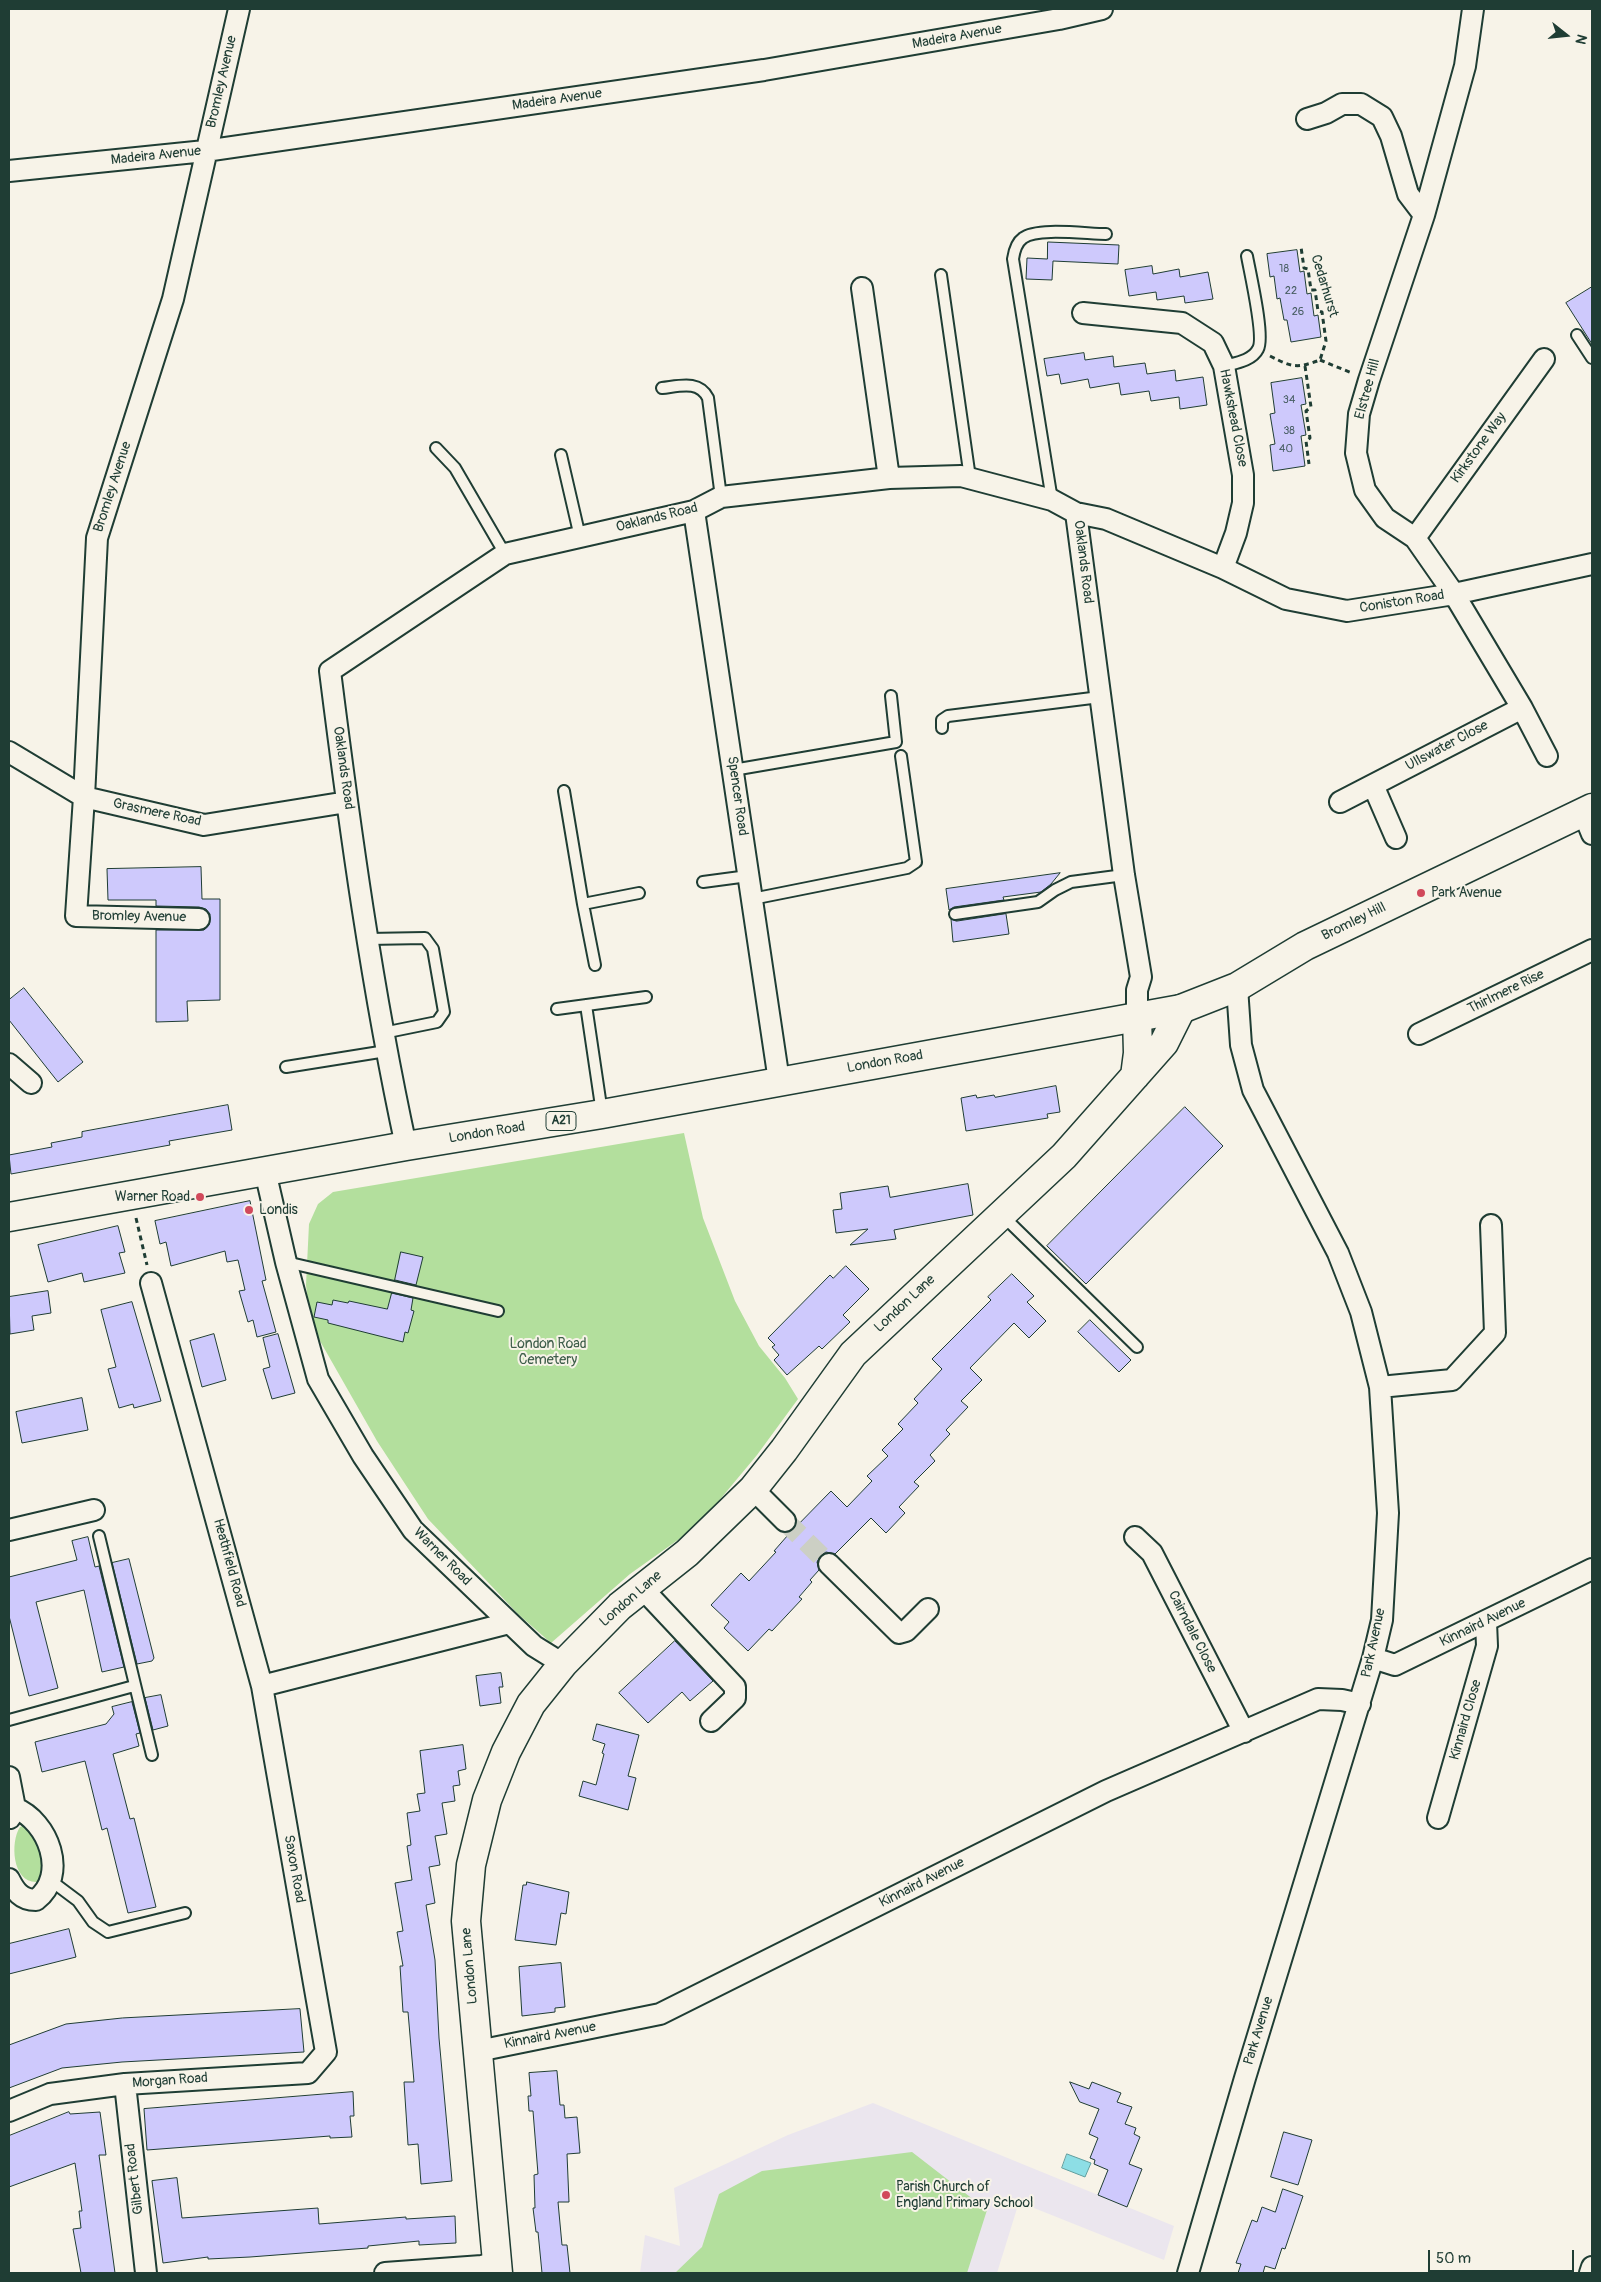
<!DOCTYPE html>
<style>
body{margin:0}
#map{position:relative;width:1601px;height:2282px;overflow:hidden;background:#f7f3e8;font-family:Pangolin,sans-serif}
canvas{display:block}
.frame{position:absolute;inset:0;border:10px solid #1f3d34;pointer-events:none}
.north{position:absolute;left:1541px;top:10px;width:50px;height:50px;-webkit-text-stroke:4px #f7f3e8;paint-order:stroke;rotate:106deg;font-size:14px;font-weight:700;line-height:20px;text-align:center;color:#1f3d34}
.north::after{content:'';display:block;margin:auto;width:18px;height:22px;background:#1f3d34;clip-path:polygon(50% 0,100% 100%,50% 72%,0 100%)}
.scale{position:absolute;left:1428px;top:2250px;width:146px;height:22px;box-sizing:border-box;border:2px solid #1f3d34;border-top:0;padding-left:6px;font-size:15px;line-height:18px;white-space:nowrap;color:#1f3d34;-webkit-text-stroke:4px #f7f3e8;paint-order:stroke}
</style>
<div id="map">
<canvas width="1601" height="2282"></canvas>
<div class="frame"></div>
<div class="north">N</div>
<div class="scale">50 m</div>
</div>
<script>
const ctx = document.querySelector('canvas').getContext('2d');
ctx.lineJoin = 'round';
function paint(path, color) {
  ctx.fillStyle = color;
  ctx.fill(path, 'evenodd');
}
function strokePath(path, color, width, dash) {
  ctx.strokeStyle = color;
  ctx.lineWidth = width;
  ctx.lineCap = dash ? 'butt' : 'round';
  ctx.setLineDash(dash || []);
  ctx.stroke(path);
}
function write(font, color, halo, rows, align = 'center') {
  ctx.font = font + ' Pangolin,sans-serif';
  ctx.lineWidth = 4;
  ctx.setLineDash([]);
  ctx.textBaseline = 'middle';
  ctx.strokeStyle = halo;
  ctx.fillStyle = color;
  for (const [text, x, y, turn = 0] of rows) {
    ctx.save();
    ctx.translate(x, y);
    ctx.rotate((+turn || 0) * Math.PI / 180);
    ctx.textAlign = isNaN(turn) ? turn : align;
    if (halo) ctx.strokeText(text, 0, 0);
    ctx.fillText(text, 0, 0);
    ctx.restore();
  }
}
paint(new Path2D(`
 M873,2103L1174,2226L1164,2260L1019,2202L997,2273H640L645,2235L680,2246L674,2188L788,2135Z`), '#ebe6ee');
paint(new Path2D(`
 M684,1133L703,1218L735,1301L759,1346L785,1378L798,1399L757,1455L717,1503L682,1537L630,1574L551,1643L518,1614L428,1519L377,1441L320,1341L309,1312L306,1285L309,1224L318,1204L333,1192Z
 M23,1826C40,1834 51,1869 37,1882C12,1883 10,1842 20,1827Z
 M912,2152L987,2210L967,2273H675L702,2247L719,2194L762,2171Z`), '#b3df9d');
const water = new Path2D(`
 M1067,2154L1091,2163L1085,2177L1062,2168Z`);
paint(water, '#8ddee5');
strokePath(water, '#619e9e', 1);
const building = new Path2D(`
 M1048,242L1119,245L1118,264L1053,261L1052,280L1026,279L1027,258L1047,259Z
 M1297,250L1300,272L1304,271L1307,294L1311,293L1314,316L1318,315L1321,337L1291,342L1287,320H1284L1280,298L1277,299L1274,276L1270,277L1267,254Z
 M1152,266L1153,274L1179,269L1180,277L1208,272L1213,299L1185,303L1184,296L1157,300L1156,292L1129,296L1125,270Z
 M1592,287V344L1566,303Z
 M1084,353L1085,360L1113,356L1114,367L1145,363L1147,374L1175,370L1176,381L1203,377L1207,405L1180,409L1179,397L1151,401L1149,391L1121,395L1119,383L1090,388L1088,379L1061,384L1059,374L1047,376L1044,359Z
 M1302,378L1306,404L1301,405L1306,435L1301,436L1305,466L1273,471L1270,445L1275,444L1270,414L1275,413L1271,383Z
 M201,867L202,899H220V1000L187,1001L188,1021L156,1022V930H204L209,925L210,914L206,909L199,907L156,906V900H108L107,869Z
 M1060,873L1051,884L1041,892L1003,897L1004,900L954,907L949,910L946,889Z
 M1006,914L1009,934L953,942L951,919L956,921Z
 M24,988L83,1062L58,1082L9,1020V1000Z
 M1056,1086L1060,1112L1047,1114L1048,1118L966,1131L961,1098L976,1095L977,1098L994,1095L995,1097Z
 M228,1105L232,1130L169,1141L170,1145L11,1174L9,1155L52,1147L51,1143L82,1137V1132Z
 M1185,1107L1223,1146L1086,1284L1047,1246Z
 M968,1184L973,1215L894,1230L896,1239L850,1245L868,1229L836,1233L833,1210L842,1209L840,1193L888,1186L890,1197Z
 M250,1201L266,1280L262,1281L276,1332L257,1337L253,1320L248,1322L239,1291L245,1290L238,1260L227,1262L225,1251L171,1266L166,1242L160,1244L155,1221Z
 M118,1226L125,1252L119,1253L125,1273L84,1282L82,1273L48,1282L38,1245Z
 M401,1252L423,1257L416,1285L395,1280Z
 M846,1266L869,1289L843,1315L850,1322L822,1349L819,1346L787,1375L774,1360L779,1355L772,1347L775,1345L768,1338L830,1275L833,1278Z
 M1012,1274L1034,1296L1027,1302L1046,1321L1029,1338L1014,1323L970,1368L982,1380L961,1401L968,1407L946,1430L950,1434L930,1455L935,1461L914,1482L919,1486L899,1507L905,1513L886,1533L871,1518L835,1554L826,1552L821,1555L817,1562L819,1570L810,1580L812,1582L799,1597L802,1599L772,1631L769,1629L748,1651L724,1628L729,1622L711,1605L741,1573L749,1581L776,1552L774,1551L788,1535L831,1491L847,1507L872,1481L867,1476L888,1456L882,1450L903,1429L898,1424L918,1403L914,1399L942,1369L932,1359L991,1300L988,1297Z
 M48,1291L51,1313L32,1316L34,1330L10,1334L9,1297Z
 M392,1293L413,1298L411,1310L414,1311L408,1333L405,1332L403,1342L328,1323V1320L314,1317L317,1302L332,1305L333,1300L348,1303L349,1301L387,1309Z
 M132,1302L161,1401L134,1408L133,1404L119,1408L108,1369L116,1367L101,1310Z
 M1090,1320L1131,1360L1119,1372L1078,1332Z
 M214,1334L226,1380L202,1387L190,1341Z
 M278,1334L295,1393L272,1399L263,1369L270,1367L263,1338Z
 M82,1398L88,1430L22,1443L16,1412Z
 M88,1537L95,1567L99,1566L124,1667L102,1672L84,1590L36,1602L58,1688L29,1696L9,1616V1577L77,1560L72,1541Z
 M129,1559L154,1658L152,1661L137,1664L112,1563Z
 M675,1641L713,1681L690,1701L682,1692L648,1723L619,1693Z
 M501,1673L503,1687H499L501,1703L480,1706L476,1676Z
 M161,1695L168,1726L153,1730L145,1698Z
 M132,1702L140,1733L136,1734L139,1746L113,1754L130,1819L134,1818L156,1907L128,1913L107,1828L102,1830L85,1761L42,1772L35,1742L106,1724L114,1714L112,1707Z
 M597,1724L639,1735L628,1776L636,1778L628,1810L579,1796L583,1781L596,1785L604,1754L602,1753L605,1744L593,1740Z
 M463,1745L466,1769L458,1771L460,1785L453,1786L455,1801L442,1803L447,1834L435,1836L440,1865L429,1867L435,1903L426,1905L435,1960L439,2038L452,2181L421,2184L418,2144L408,2145L407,2128L404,2082H414L408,2012H403L400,1966H403L397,1932L403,1931L395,1883L412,1880L407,1846L411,1845L407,1813L420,1811L417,1794L425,1793L420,1751Z
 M527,1882L569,1892L566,1914L561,1913L556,1945L515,1940L523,1885H526Z
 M69,1929L76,1957L9,1974V1944Z
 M561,1963L565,2007L555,2008V2012L522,2016L519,1967Z
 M300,2009L304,2052L122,2062L62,2068L9,2088V2045L66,2024L122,2018Z
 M557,2071L560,2105H564L565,2118L577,2117L580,2153L567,2154L569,2202H558L562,2245H567L570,2273H542L538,2232H536L533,2208H535L534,2175L538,2174L533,2111H529L528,2096H531L529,2073Z
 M1070,2082L1089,2089L1092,2082L1121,2093L1117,2102L1132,2107L1125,2124L1136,2128L1134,2134L1140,2137L1129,2164L1142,2169L1127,2207L1098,2195L1108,2170L1094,2164L1095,2160L1090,2158L1098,2138L1089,2134L1099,2109L1080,2102Z
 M353,2092L354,2116H350L352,2137L330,2138V2136L147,2150L144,2109Z
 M69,2112L70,2114L100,2112L106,2155H99L115,2273H81L73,2229L81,2228L79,2211H82L75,2163L9,2187V2136Z
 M1284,2132L1312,2140L1298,2185L1271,2177Z
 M177,2178L182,2218L318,2208L319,2224L406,2217V2219L455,2216L456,2243L419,2245V2241L368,2246V2248L250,2257L208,2259V2257L163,2263L152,2181Z
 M1283,2189L1303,2196L1285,2249L1282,2248L1275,2269L1265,2266L1263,2273H1238L1241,2264L1236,2263L1252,2220L1257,2222L1262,2207L1275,2212Z`);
paint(building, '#cec9fc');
strokePath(building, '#1f3d34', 1);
strokePath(new Path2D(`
 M785,1521L829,1564`), '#cccfc4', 20, [20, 10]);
const lane = new Path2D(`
 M941,275L970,478
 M1577,335L1592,358
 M1224,366C1235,363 1252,361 1258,349C1265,337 1250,273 1247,256
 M662,388C680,386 699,380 708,398L721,497
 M436,448L455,468L505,554
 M561,455L580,537
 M1052,500L1013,259C1014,252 1016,243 1023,238C1037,227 1087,234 1106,234
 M942,728V720L948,716L1100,697
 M733,770L896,742L891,696
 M564,791L583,904
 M703,882L748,876
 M752,899L907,868L916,862L901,756
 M955,914L1038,902L1055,890L1071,882L1124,875
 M368,939L425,938L433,949L444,1012L437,1022L383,1033
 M595,965L583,904L639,893
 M586,1005L602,1113
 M557,1009L646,997
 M286,1067L386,1051
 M1003,1216L1137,1347
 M286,1262L498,1311
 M99,1536L152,1755
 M9,1720L134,1686
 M50,1880L78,1901L93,1922L108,1932L185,1913`);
const street = new Path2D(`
 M1473,9L1465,66L1424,215L1369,380L1359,414L1356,453L1365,490L1385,518L1415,538L1454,594L1522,708L1547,756
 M1307,119L1326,113L1342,104H1361L1382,117L1391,136L1408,194L1424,215
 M9,171L205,151L764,70L1059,19L1102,9
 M862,288L889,478
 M1083,313L1182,323L1213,343L1224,366L1243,475V503L1236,533L1223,568
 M694,511L779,1081
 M1076,513L1124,875L1141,977L1137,990V1016
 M1415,538L1544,359
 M9,752L84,797L204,825L347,802
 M1373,785L1396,838
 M1340,802L1522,708
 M1583,812L1592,834
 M199,919L76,916L84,797L97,538L173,299L239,9
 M1419,1034L1592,950
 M9,1064L31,1083
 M406,1146C372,989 350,830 330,671L505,554L694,511L721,497L889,478L961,476L1052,500L1076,513L1106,519L1223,568L1286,599L1347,611L1454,594L1592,564
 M265,1171L286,1262L318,1379L363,1456L413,1530L534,1646L563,1664
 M151,1283L262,1686L509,1623
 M1380,1387L1452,1380L1495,1333L1491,1225
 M753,1489L785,1521
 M9,1530L94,1510
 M1135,1537L1152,1553L1244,1732
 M829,1564L899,1633L906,1631L928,1609
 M642,1588L735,1687V1698L711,1721
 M1373,1658L1395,1665L1592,1569
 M9,1777L15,1808L10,1818
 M1438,1818L1487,1646L1486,1622
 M9,1879C15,1891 21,1900 36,1900C69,1875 48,1821 15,1808
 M478,2051L660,2014L1106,1791L1318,1699L1342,1700L1360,1704
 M125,2084L146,2273
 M9,2111L50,2094L125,2084L308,2073L326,2052L262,1686
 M385,2273L482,2266L497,2262
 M1188,2273L1245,2078L1373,1658L1382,1620L1388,1513L1380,1387L1361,1312L1338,1253L1253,1090L1241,1045L1237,987
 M1590,2273L1592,2267`);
const secondary = new Path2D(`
 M1135,1076L1138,1053L1137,1016
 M498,2273L466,1921L471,1865L487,1800L506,1752L531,1704L563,1664L620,1606L687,1553L753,1489L784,1450L853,1354L1064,1156L1164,1043L1181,1009`);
const primary = new Path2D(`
 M9,1217L406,1146L602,1114L1181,1009L1237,987L1305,946L1592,808`);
strokePath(lane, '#1f3d34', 14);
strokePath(street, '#1f3d34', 24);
strokePath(secondary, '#1f3d34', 31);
strokePath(primary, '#1f3d34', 31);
strokePath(new Path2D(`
 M1270,356C1292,367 1296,369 1320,360L1326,341L1322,312L1318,311L1315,290H1311L1308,269L1304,268L1301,247
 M1320,360L1352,373
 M1305,366L1311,407L1306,411L1310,438L1306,441L1309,464
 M136,1218L147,1265`), '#1f3d34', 3, [5, 4]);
strokePath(lane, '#f7f3e8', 10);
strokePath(street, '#f7f3e8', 20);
strokePath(secondary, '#f7f3e8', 28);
strokePath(primary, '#f7f3e8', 28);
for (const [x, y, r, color] of [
 [1421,893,5,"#d1495b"],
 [200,1197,5,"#d1495b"],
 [249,1210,5,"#d1495b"],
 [886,2195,5,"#d1495b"]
]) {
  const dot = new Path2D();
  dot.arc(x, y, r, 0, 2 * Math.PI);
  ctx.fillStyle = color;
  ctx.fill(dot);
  strokePath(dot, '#f7f3e8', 2);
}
write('11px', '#4b6066', null, [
 ["18",1284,269],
 ["22",1291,291],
 ["26",1298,312],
 ["34",1289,400],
 ["38",1289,431],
 ["40",1286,449]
]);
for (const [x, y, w] of [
 [561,1121,30]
]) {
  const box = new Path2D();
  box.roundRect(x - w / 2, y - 9.5, w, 19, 4);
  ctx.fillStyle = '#f7f3e8';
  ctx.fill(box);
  strokePath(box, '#1f3d34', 1);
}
write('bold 12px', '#1f3d34', null, [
 ["A21",561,1121]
]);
write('14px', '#1f3d34', '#f7f3e8', [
 ["Madeira Avenue",957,37,-10],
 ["Bromley Avenue",222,82,-77],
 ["Madeira Avenue",557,100,-8],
 ["Madeira Avenue",156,156,-6],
 ["Cedarhurst",1324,286,73],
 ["Elstree Hill",1368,389,-75],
 ["Hawkshead Close",1233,418,79],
 ["Kirkstone Way",1479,448,-54],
 ["Bromley Avenue",113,487,-72],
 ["Oaklands Road",657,518,-14],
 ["Oaklands Road",1083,562,83],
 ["Coniston Road",1402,602,-9],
 ["Ullswater Close",1447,746,-28],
 ["Oaklands Road",343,768,82],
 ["Spencer Road",737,796,82],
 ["Grasmere Road",157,813,12],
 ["Bromley Avenue",139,917,1],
 ["Bromley Hill",1354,922,-26],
 ["Thirlmere Rise",1506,992,-26],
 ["London Road",885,1062,-10],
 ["London Road",487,1133,-9],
 ["London Lane",905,1304,-43],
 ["Warner Road",442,1557,45],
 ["Heathfield Road",229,1563,75],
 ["London Lane",631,1599,-41],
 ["Kinnaird Avenue",1483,1623,-26],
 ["Cairndale Close",1192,1632,63],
 ["Park Avenue",1374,1643,-78],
 ["Kinnaird Close",1466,1720,-74],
 ["Saxon Road",294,1869,80],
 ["Kinnaird Avenue",922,1883,-27],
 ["London Lane",470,1966,-95],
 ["Park Avenue",1259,2031,-73],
 ["Kinnaird Avenue",550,2036,-11],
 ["Morgan Road",170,2081,-4],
 ["Gilbert Road",135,2179,-97]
]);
write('14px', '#1f3d34', '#f7f3e8', [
 ["Park Avenue",1431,893],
 ["Warner Road",190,1197,"right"],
 ["Londis",259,1210],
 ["Parish Church of",896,2187],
 ["England Primary School",896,2203]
], 'left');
write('14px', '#3d5d49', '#f7f3e8', [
 ["London Road",548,1344],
 ["Cemetery",548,1360]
]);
</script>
